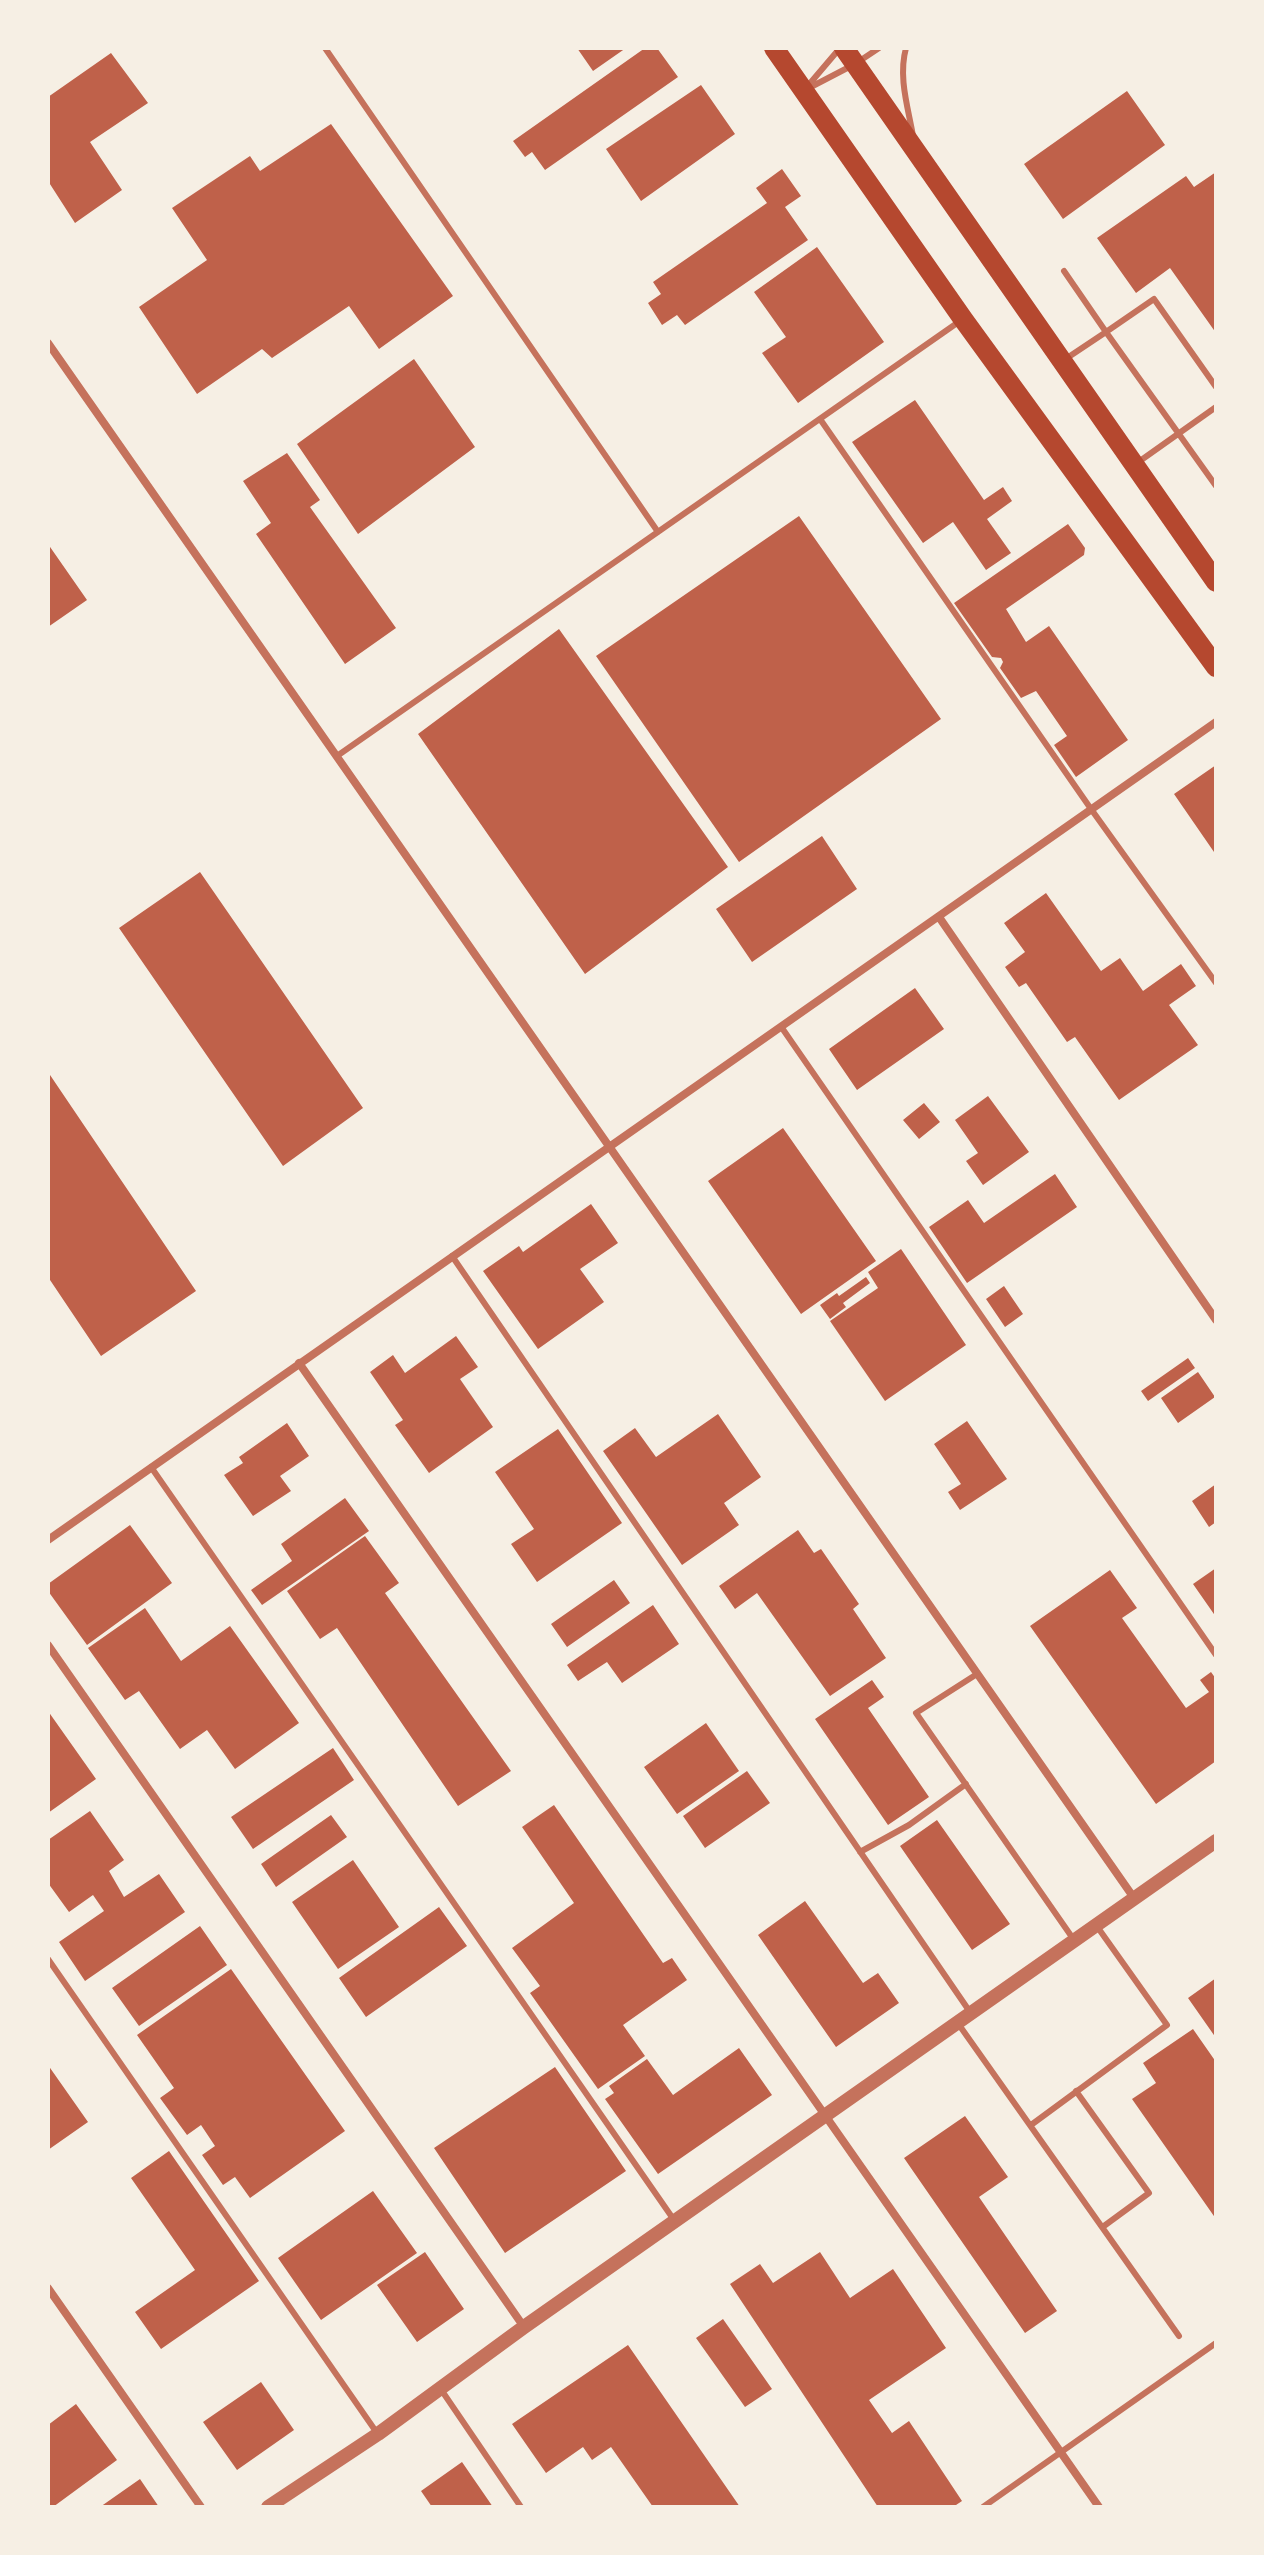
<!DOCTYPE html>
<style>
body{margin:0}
#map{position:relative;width:1264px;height:2555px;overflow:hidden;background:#f6efe4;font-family:"IBM Plex Sans",sans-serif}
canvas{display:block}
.frame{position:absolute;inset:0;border:50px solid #f6efe4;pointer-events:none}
</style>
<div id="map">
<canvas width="1264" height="2555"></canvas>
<div class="frame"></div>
</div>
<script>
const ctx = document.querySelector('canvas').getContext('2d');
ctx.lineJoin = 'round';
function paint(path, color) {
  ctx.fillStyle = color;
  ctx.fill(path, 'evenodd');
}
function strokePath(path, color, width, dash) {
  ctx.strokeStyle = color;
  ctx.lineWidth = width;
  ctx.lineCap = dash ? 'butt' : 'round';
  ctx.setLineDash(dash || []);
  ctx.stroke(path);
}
paint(new Path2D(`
 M577,48H626L593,71Z
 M645,48H657L678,77L545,170L532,152L525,157L513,141Z
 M111,53L148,103L90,142L122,190L75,223L48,181V97Z
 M701,85L735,134L641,201L606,149Z
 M1127,91L1165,145L1063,219L1024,164Z
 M331,124L453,296L379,349L349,306L272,358L262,349L197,394L139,307L207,260L172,208L250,156L260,171Z
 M782,169L801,196L785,207L808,240L685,325L677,315L662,325L648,303L661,294L653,282L767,203L756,188Z
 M1216,172V333L1170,268L1136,293L1097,238L1186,176L1194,187Z
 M817,247L884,342L798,403L762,353L786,337L754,292Z
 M414,359L475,447L358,534L297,444Z
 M915,400L984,500L1003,487L1012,501L987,519L1011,553L986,570L953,522L923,543L852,442Z
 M287,453L320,500L310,507L396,628L345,664L256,534L271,523L243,481Z
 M799,516L941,719L739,862L596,656Z
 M1068,524L1085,548L1084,555L1006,609L1026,642L1049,626L1128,740L1076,777L1054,745L1067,736L1036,691L1021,698L1000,668L1003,662L1001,658L992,657L954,603Z
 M48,544L87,600L48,627Z
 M559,629L728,867L585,974L418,734Z
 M1216,765V851L1214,852L1174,794Z
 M822,836L857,889L752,962L716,909Z
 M200,872L363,1108L283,1166L119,928Z
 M1046,893L1101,971L1120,958L1143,991L1181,964L1196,986L1169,1005L1198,1045L1119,1100L1075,1037L1067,1042L1026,983L1019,987L1005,967L1025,952L1004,923Z
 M915,988L944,1029L857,1090L829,1049Z
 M48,1072L196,1291L101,1356L48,1277Z
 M988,1096L1029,1152L983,1185L966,1161L978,1153L955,1120Z
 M924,1103L940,1122L919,1139L903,1120Z
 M783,1128L876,1261L801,1314L708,1181Z
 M1055,1174L1077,1207L967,1283L929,1227L968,1200L984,1223Z
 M591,1204L618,1243L580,1269L604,1302L538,1349L483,1271L519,1246L523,1252Z
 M901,1249L966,1345L885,1401L830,1321L878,1288L868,1272Z
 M866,1277L870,1283L843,1303L846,1307L830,1319L820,1305L837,1293L839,1296Z
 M1004,1286L1023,1314L1005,1327L986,1299Z
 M456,1336L478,1367L460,1379L493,1427L429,1473L395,1425L403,1420L370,1372L393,1355L405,1373Z
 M1188,1358L1195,1368L1148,1401L1141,1391Z
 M1198,1372L1215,1397L1178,1423L1161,1398Z
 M718,1414L761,1477L724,1503L739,1525L682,1565L603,1451L635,1428L656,1457Z
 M967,1421L1007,1479L960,1510L948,1492L961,1484L934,1444Z
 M287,1423L309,1456L280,1476L291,1491L253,1516L224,1475L243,1463L239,1457Z
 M558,1429L622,1523L537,1582L511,1544L534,1529L495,1472Z
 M1216,1484V1522L1209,1527L1192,1501Z
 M345,1498L369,1531L262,1605L251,1590L292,1561L281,1544Z
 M130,1525L172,1583L87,1645L48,1591V1584Z
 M798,1530L814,1553L821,1549L859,1604L853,1609L886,1658L830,1696L757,1593L735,1609L719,1586Z
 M365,1536L399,1583L385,1593L511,1771L458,1806L337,1628L320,1639L287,1591Z
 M1216,1568V1617L1193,1584Z
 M1110,1570L1137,1608L1122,1618L1186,1708L1209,1692L1200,1680L1211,1672L1216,1679V1761L1156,1804L1030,1626Z
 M614,1580L630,1603L567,1647L551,1624Z
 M653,1605L679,1644L622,1683L607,1662L578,1681L567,1665Z
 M145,1608L181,1661L230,1626L299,1723L235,1769L207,1730L180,1749L139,1691L125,1700L88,1648Z
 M872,1680L884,1697L868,1708L929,1797L888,1825L815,1719Z
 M48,1711L96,1779L48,1813Z
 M706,1723L739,1771L677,1814L644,1767Z
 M333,1748L354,1780L253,1849L231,1817Z
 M747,1771L770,1803L705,1848L683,1816Z
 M554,1805L663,1963L672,1958L687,1980L623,2025L645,2056L598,2089L530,1993L540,1986L512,1948L574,1903L522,1827Z
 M90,1811L124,1860L109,1871L124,1897L159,1874L185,1912L85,1981L59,1942L104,1911L93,1895L69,1912L48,1883V1840Z
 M331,1815L347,1837L276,1887L261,1864Z
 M937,1820L1010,1924L972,1950L900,1846Z
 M353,1860L399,1927L338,1969L292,1902Z
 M805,1901L863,1983L878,1973L899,2003L836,2047L758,1935Z
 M439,1907L467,1946L366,2017L339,1978Z
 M200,1926L227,1965L139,2026L112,1988Z
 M231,1969L345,2131L250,2198L235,2177L223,2185L202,2155L215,2146L201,2125L187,2135L160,2098L174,2088L137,2035Z
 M1216,1978V2038L1188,1998Z
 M1193,2029L1216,2062V2219L1132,2099L1156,2083L1143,2063Z
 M739,2048L772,2095L658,2174L605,2099L614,2093L609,2086L647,2059L673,2095Z
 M48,2065L88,2122L48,2150Z
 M555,2067L626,2171L505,2253L434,2148Z
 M965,2116L1008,2177L979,2197L1057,2311L1025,2333L904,2158Z
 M169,2151L259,2281L161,2349L135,2312L195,2270L131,2178Z
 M373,2191L417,2253L321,2320L278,2258Z
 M425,2252L464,2309L417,2342L377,2285Z
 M820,2252L850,2298L893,2269L946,2348L869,2400L892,2433L909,2421L962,2501L953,2507H878L730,2284L760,2264L773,2283Z
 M723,2319L772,2389L745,2407L696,2338Z
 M628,2345L740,2507H653L611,2447L592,2460L583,2447L546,2473L512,2424Z
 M261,2382L294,2430L237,2470L203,2422Z
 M76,2404L117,2460L53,2507H48V2425Z
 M462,2462L493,2507H432L421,2491Z
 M140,2479L159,2507H100Z`), '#bf614a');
strokePath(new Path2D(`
 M325,48L658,532
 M906,48C898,77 908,107 913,136
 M806,88L840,48
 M807,89L855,64L879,48
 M1064,271L1106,332L1154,299L1216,387
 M1067,358L1106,332L1216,486
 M820,419L1091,809L1216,983
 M1137,463L1216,407
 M337,756L960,321
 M782,1028L1216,1655
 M452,1256L970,2012
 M151,1467L674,2220
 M977,1674L916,1713L1074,1940
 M860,1852L909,1825L966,1784
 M48,1959L377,2433
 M957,2022L1179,2336
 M1076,2091L1149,2193L1104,2226
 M1031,2125L1167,2025L1096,1925
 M440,2388L521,2507
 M983,2507L1216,2343`), '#c5725c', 6);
strokePath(new Path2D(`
 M48,343L1134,1898
 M939,917L1216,1320
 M299,1363L1099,2507
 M48,1540L1216,722
 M48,1645L524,2327
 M48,2288L201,2507`), '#c5725c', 8);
strokePath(new Path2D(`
 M268,2507L378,2434L524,2327L1216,1841`), '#c5725c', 14);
strokePath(new Path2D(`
 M774,48L963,319L1216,667
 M844,48L1216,582`), '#b5482f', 20);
</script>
